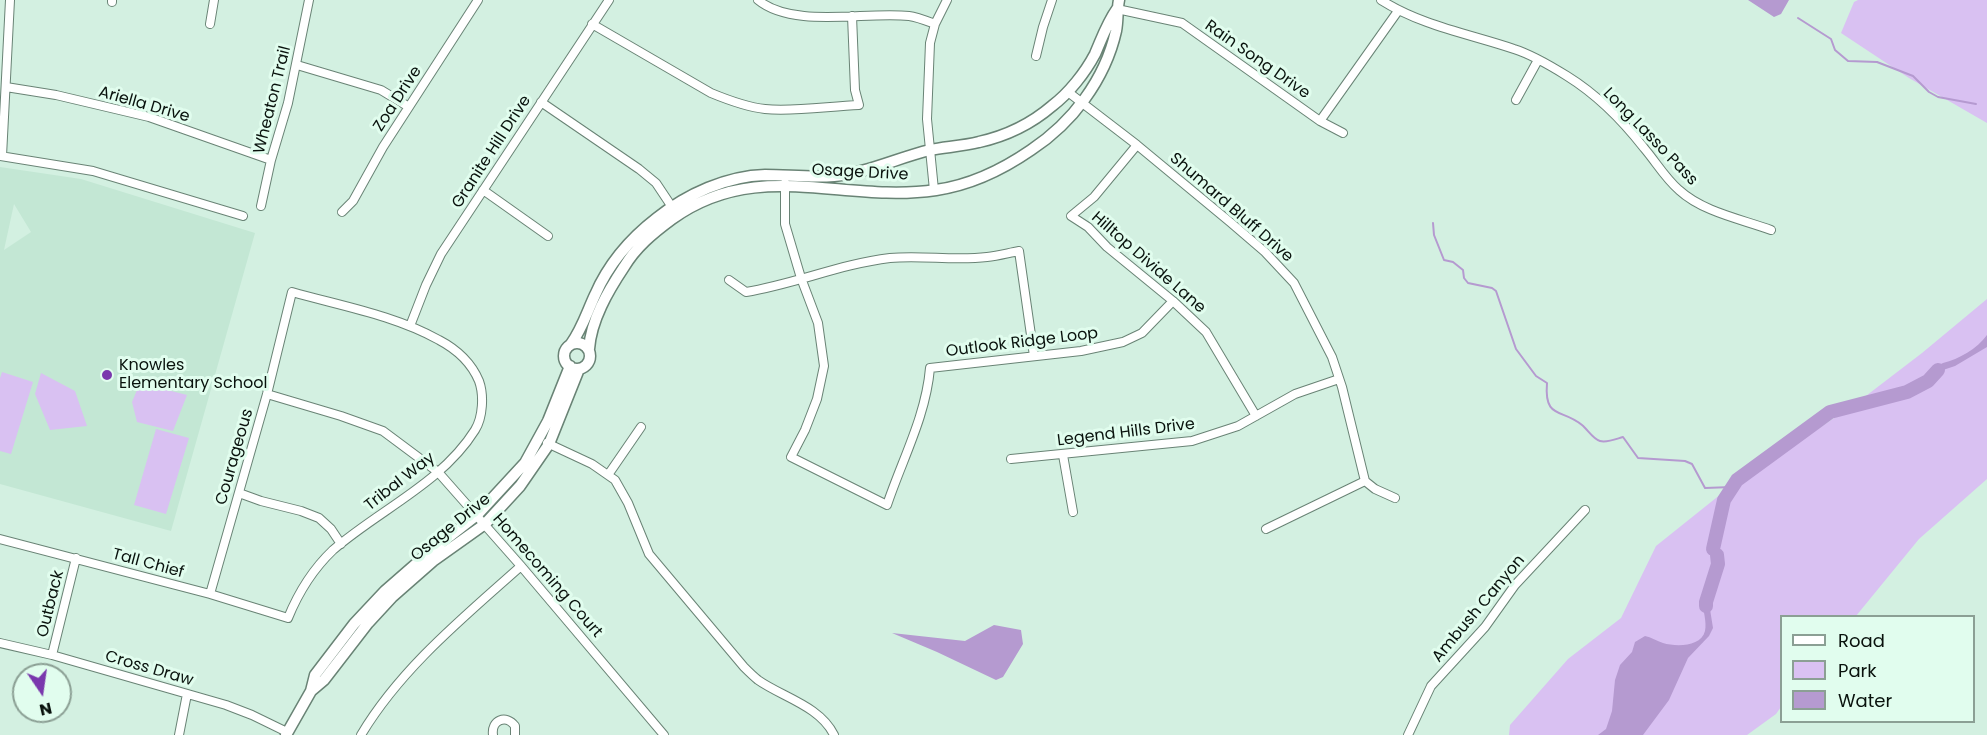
<!DOCTYPE html>
<style>
body{margin:0}
#map{position:relative;width:1987px;height:735px;overflow:hidden;background:#d3f0e1;font-family:Poppins,sans-serif}
canvas{display:block}
.legend{position:absolute;left:1780px;top:615px;width:195px;height:108px;box-sizing:border-box;background:#e1fdee;border:2px solid #8b9f94;margin:0;padding:8px 10px;list-style:none;font-size:18px;color:#09120d}
.legend li{display:flex;align-items:center;gap:12px;height:30px}
.legend b{width:30px;border:2px solid #8b9f94}
.north{position:absolute;left:12px;top:663px;width:60px;height:60px;box-sizing:border-box;background:#e1fdee;border:2px solid #8b9f94;border-radius:50%;rotate:167deg;font-size:16px;font-weight:700;line-height:24px;text-align:center;color:#09120d}
.north::after{content:'';display:block;margin:auto;width:21px;height:27px;background:#7a38ad;clip-path:polygon(50% 0,100% 100%,50% 72%,0 100%)}
</style>
<div id="map">
<canvas width="1987" height="735"></canvas>
<ul class="legend">
<li><b style="height:8px;background:#fff"></b>Road</li>
<li><b style="height:16px;background:#d9c1f2"></b>Park</li>
<li><b style="height:16px;background:#b59ad0"></b>Water</li>
</ul>
<div class="north">N</div>
</div>
<script>
const ctx = document.querySelector('canvas').getContext('2d');
ctx.lineJoin = 'round';
function paint(path, color) {
  ctx.fillStyle = color;
  ctx.fill(path, 'evenodd');
}
function strokePath(path, color, width, dash) {
  ctx.strokeStyle = color;
  ctx.lineWidth = width;
  ctx.lineCap = dash ? 'butt' : 'round';
  ctx.setLineDash(dash || []);
  ctx.stroke(path);
}
function write(font, color, halo, rows, align = 'center') {
  ctx.font = font + ' Poppins,sans-serif';
  ctx.lineWidth = 6;
  ctx.setLineDash([]);
  ctx.textBaseline = 'middle';
  ctx.strokeStyle = halo;
  ctx.fillStyle = color;
  for (const [text, x, y, turn = 0] of rows) {
    ctx.save();
    ctx.translate(x, y);
    ctx.rotate((+turn || 0) * Math.PI / 180);
    ctx.textAlign = isNaN(turn) ? turn : align;
    if (halo) ctx.strokeText(text, 0, 0);
    ctx.fillText(text, 0, 0);
    ctx.restore();
  }
}
paint(new Path2D(`
 M0,167L81,179L255,233L171,531L0,484ZM14,204L31,232L4,250Z`), '#c3e7d4');
paint(new Path2D(`
 M1858,0H1987V123L1909,78L1841,33L1854,2Z
 M1987,299V479L1919,539L1856,616H1782L1781,707L1776,714L1747,735H1509L1510,725L1568,659L1621,618L1656,546L1721,494L1858,402L1922,353Z
 M2,372L33,382L11,454L0,451V378Z
 M41,373L75,391L87,426L50,430L35,394Z
 M140,383L187,395L173,431L137,422L132,402Z
 M156,429L189,438L166,514L134,505Z`), '#d9c1f2');
paint(new Path2D(`
 M1748,0H1789L1781,14L1774,17Z
 M1987,335V347L1955,366L1943,370L1941,364L1943,363C1959,359 1977,349 1987,335Z
 M1934,368H1938L1939,373C1936,384 1907,400 1896,401C1898,390 1924,379 1934,368Z
 M1711,590L1709,603L1713,628L1709,636L1688,658L1669,700L1643,735H1598L1606,729L1612,711L1615,680L1620,665L1632,652L1635,642L1645,636C1651,637 1657,641 1663,643C1676,647 1701,647 1705,631C1707,622 1703,610 1702,601Z
 M994,625L1021,630L1023,644L1003,677L996,680L937,652L892,633L965,641Z`), '#b59ad0');
strokePath(new Path2D(`
 M1798,18L1831,39L1835,50L1848,61L1877,62L1913,76L1929,92L1938,97L1976,104
 M1433,223L1434,235L1444,260L1453,262L1463,270L1464,278L1468,283L1492,288L1496,291L1516,349L1536,376L1547,383C1544,420 1562,408 1582,425C1588,430 1593,439 1600,441C1607,443 1616,439 1623,437L1638,458L1685,461L1692,464L1705,488L1732,487`), '#b59ad0', 2);
strokePath(new Path2D(`
 M1713,549L1724,500L1737,480L1830,412L1907,392L1928,381L1938,370
 M1706,606V602L1718,564L1717,555`), '#b59ad0', 14);
const street = new Path2D(`
 M112,0V2
 M758,0C793,29 866,11 909,16C917,17 927,21 935,24
 M1381,0C1422,26 1470,34 1514,49C1533,55 1551,66 1567,76C1596,94 1623,121 1644,148C1656,162 1665,178 1679,190C1703,212 1741,219 1771,230
 M1117,9L1182,23L1320,121L1343,133
 M210,24L214,0
 M592,24L711,93C728,100 746,107 765,109C793,112 830,106 859,105L855,90L852,16
 M1036,56L1043,27L1052,0
 M297,65L381,90L409,107
 M6,87L56,95L149,117L271,160
 M1068,92L1137,145L1230,222L1265,252L1294,283L1332,357L1342,387L1365,481L1375,489L1395,498
 M1516,100L1538,60
 M541,102L639,169L656,183L674,210
 M1320,121L1398,11
 M1137,145L1094,197L1071,216L1088,227L1107,247L1173,301L1206,332L1256,416
 M0,156L93,171L243,216
 M2,156L10,0
 M785,183V224L801,278L818,323L824,366L817,399L805,430L791,457L887,505C902,460 926,416 930,368L1081,351L1123,342L1142,333L1173,301
 M483,190L548,236
 M934,190L927,119L930,43L935,24L947,0
 M261,206L271,160L288,103L309,0
 M342,212L353,201L383,147L478,0
 M729,280L746,292C795,284 840,264 890,258C922,255 955,261 987,257C998,256 1008,253 1019,251L1034,356
 M410,326L426,285L441,254L609,0
 M267,394L341,416L383,431L438,472L521,566L664,735
 M547,443L592,464L615,480L628,503L649,554L744,667C748,671 753,676 758,680C782,697 820,706 834,735
 M1063,455L1073,512
 M1011,459L1192,441L1238,426L1295,394L1339,379
 M608,475L641,427
 M239,493L261,501L301,511L319,518L331,529L341,544
 M1266,529L1365,481
 M0,539L210,594L288,618C299,591 312,570 333,550C379,510 442,483 475,430C483,417 484,395 479,381C471,362 458,350 439,340C394,315 341,306 292,292L267,394L210,594
 M0,643L52,655L226,705L252,715L287,732
 M52,655L76,558
 M179,735L187,694
 M361,735C401,668 464,617 521,566
 M493,735C491,720 506,714 515,726V735
 M1408,735L1431,686L1485,627L1515,585L1585,510`);
const secondary = new Path2D(`
 M564 356a13 13 0 1 1 26 0a13 13 0 1 1-26 0Z
 M571,344C582,329 587,312 595,295C608,265 631,238 657,218C687,194 727,176 765,175C788,175 811,178 834,176C867,173 897,158 930,150C946,147 963,146 979,142C1006,136 1031,124 1052,106C1069,93 1085,73 1095,54C1102,38 1107,23 1117,9
 M589,349C591,320 608,291 624,267C636,247 653,233 672,219C758,157 843,204 936,190C971,185 1002,170 1031,150C1072,123 1105,80 1116,31C1118,21 1117,10 1119,0
 M311,691L324,680L368,623L392,597L433,561L485,524L520,486L549,444L579,369
 M286,735L311,691L315,675L354,624L385,591L432,550L477,515L525,463L548,421L570,366`);
strokePath(street, '#698375', 10);
strokePath(secondary, '#698375', 13);
strokePath(street, '#fff', 8);
strokePath(secondary, '#fff', 10);
for (const [x, y, r, color] of [
 [107,375,6,"#7a38ad"]
]) {
  const dot = new Path2D();
  dot.arc(x, y, r, 0, 2 * Math.PI);
  ctx.fillStyle = color;
  ctx.fill(dot);
  strokePath(dot, '#e1fdee', 2);
}
write('16px', '#09120d', '#e1fdee', [
 ["Rain Song Drive",1257,60,35],
 ["Zoa Drive",398,99,-57],
 ["Wheaton Trail",273,100,-76],
 ["Ariella Drive",144,105,16],
 ["Long Lasso Pass",1650,137,46],
 ["Granite Hill Drive",492,152,-57],
 ["Osage Drive",860,173,3],
 ["Shumard Bluff Drive",1231,208,41],
 ["Hilltop Divide Lane",1148,263,41],
 ["Outlook Ridge Loop",1022,343,-7],
 ["Legend Hills Drive",1126,433,-7],
 ["Courageous",235,457,-74],
 ["Tribal Way",400,482,-38],
 ["Osage Drive",451,528,-39],
 ["Tall Chief",148,564,15],
 ["Homecoming Court",547,576,49],
 ["Outback",51,604,-76],
 ["Ambush Canyon",1479,609,-50],
 ["Cross Draw",149,669,16]
]);
write('16px', '#09120d', '#e1fdee', [
 ["Knowles",119,366],
 ["Elementary School",119,384]
], 'left');
</script>
